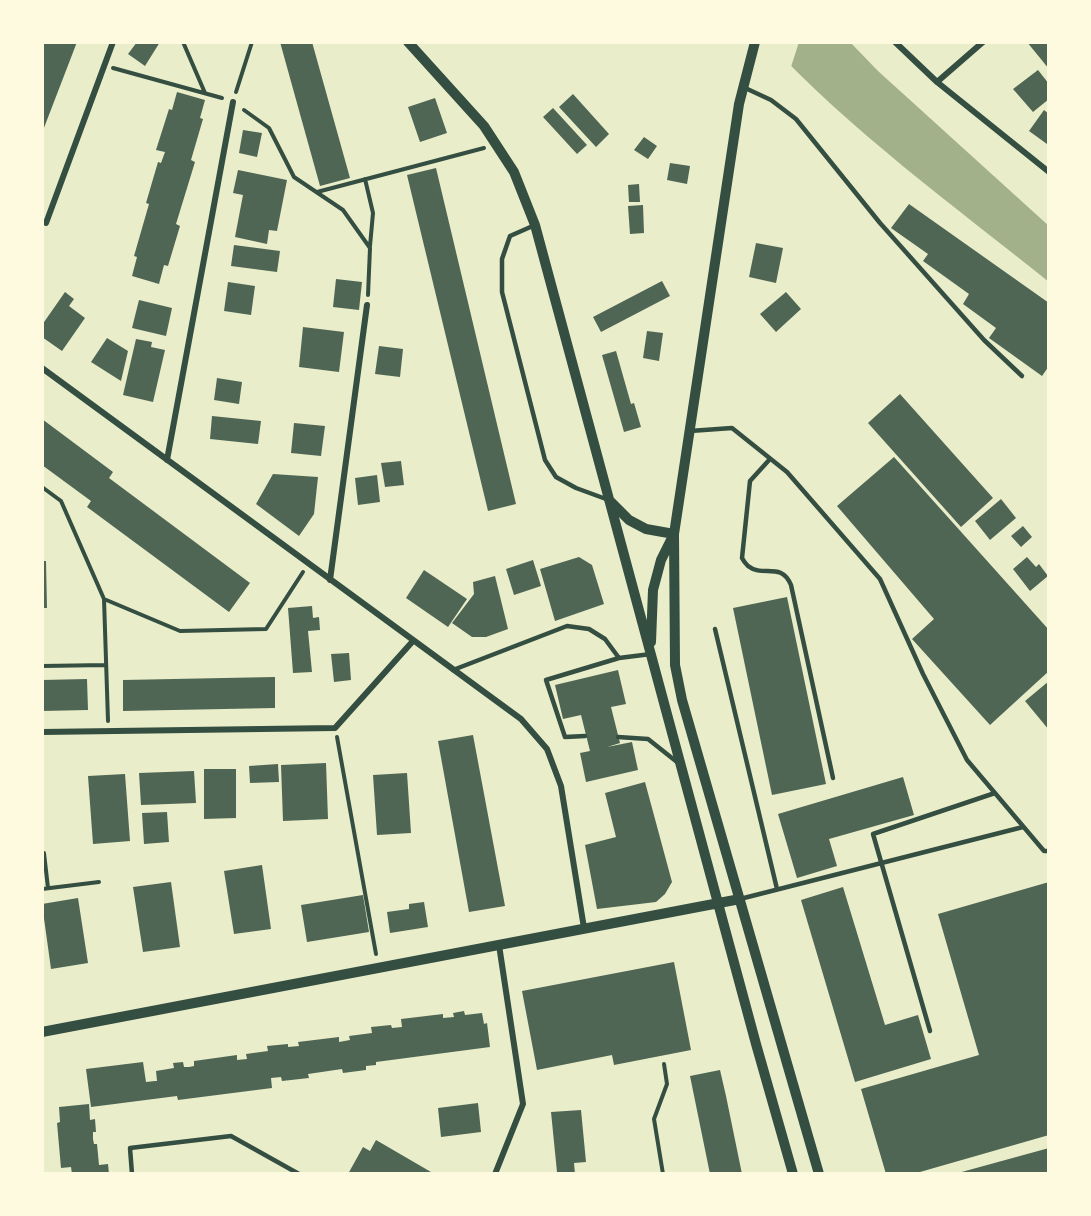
<!DOCTYPE html>
<style>
body{margin:0}
#map{position:relative;width:1091px;height:1216px;overflow:hidden;background:#e9edc9;font-family:"Crimson Pro",serif}
canvas{display:block}
.frame{position:absolute;inset:0;border:44px solid #fefae0;pointer-events:none}
</style>
<div id="map">
<canvas width="1091" height="1216"></canvas>
<div class="frame"></div>
</div>
<script>
const ctx = document.querySelector('canvas').getContext('2d');
ctx.lineJoin = 'round';
function paint(path, color) {
  ctx.fillStyle = color;
  ctx.fill(path, 'evenodd');
}
function strokePath(path, color, width, dash) {
  ctx.strokeStyle = color;
  ctx.lineWidth = width;
  ctx.lineCap = dash ? 'butt' : 'round';
  ctx.setLineDash(dash || []);
  ctx.stroke(path);
}
paint(new Path2D(`
 M768,42H850L878,71L1049,226V282C953,205 852,132 768,42Z`), '#a3b18a');
paint(new Path2D(`
 M765,42H799L790,70L766,44Z`), '#e9edc9');
paint(new Path2D(`
 M42,42H77L42,133Z
 M137,42H160L145,66L128,54Z
 M280,42H312L350,178L320,186Z
 M1027,42H1049V69Z
 M1038,70L1049,84V99L1033,112L1013,89Z
 M177,92L205,100L200,118L203,119L191,160L195,162L176,224L180,226L168,266L164,265L159,284L132,276L137,257L134,256L149,204L146,203L158,162L161,163L165,152L156,150L169,109L172,110Z
 M573,94L609,134L596,147L559,107Z
 M435,98L447,133L420,142L408,107Z
 M553,108L587,145L577,154L543,117Z
 M1044,110L1049,114V141L1047,144L1029,131Z
 M243,130L262,133L257,157L239,153Z
 M644,137L657,146L648,159L634,150Z
 M670,163L690,166L687,184L667,180Z
 M436,168L516,504L488,511L407,175Z
 M238,170L287,180L277,231L269,230L267,244L235,237L243,195L233,193Z
 M639,184L640,202H629L628,185Z
 M909,204L1049,303V366L1042,376L989,338L996,328L963,304L969,294L923,261L928,254L891,228Z
 M643,205L644,233L630,234L628,206Z
 M756,243L783,248L776,283L749,277Z
 M234,245L280,251L277,272L231,266Z
 M336,279L362,282L359,310L333,307Z
 M662,281L670,296L601,332L593,317Z
 M228,282L255,286L251,315L224,311Z
 M65,292L74,299L69,306L85,318L62,351L42,337V325Z
 M786,292L801,309L776,332L760,314Z
 M139,300L172,308L166,336L132,328Z
 M303,327L344,332L339,372L299,367Z
 M647,331L663,333L659,361L643,358Z
 M107,338L128,351L121,381L91,362Z
 M136,339L152,342L151,347L165,350L153,402L123,395Z
 M379,346L403,349L400,377L375,374Z
 M616,351L631,404L634,403L641,427L624,432L602,355Z
 M217,378L242,382L239,404L214,400Z
 M900,394L993,498L961,527L868,423Z
 M212,416L261,421L258,444L210,439Z
 M42,419L113,472L109,478L250,583L229,612L87,507L91,501L42,465Z
 M294,423L325,426L321,456L291,453Z
 M894,457L1049,630V671L990,725L912,639L934,619L837,506Z
 M401,461L404,485L385,487L381,463Z
 M273,474L318,477L314,514L299,536L256,504Z
 M377,475L380,502L358,505L355,478Z
 M1001,499L1016,518L990,540L975,521Z
 M1023,526L1032,537L1021,547L1011,536Z
 M579,557L592,565L604,604L555,621L540,569Z
 M1027,557L1036,567L1039,564L1048,576L1030,591L1013,569Z
 M533,560L541,586L514,595L506,569Z
 M42,561H46L47,608H42Z
 M424,570L467,599L448,627L406,598Z
 M495,576L508,629L486,637H472L452,623L474,594L473,582Z
 M787,597L826,784L772,795L733,608Z
 M312,606L313,618L319,617L320,630L308,631L312,672L293,673L288,608Z
 M349,653L351,680L334,682L331,654Z
 M618,670L626,704L611,707L620,743L607,747L632,742L638,770L586,782L580,753L590,751L581,715L563,719L555,685Z
 M275,677V708L123,711V680Z
 M87,679L88,710L42,711V680Z
 M1049,681V730L1025,701Z
 M473,735L505,906L469,912L438,741Z
 M326,763L328,819L283,821L281,765Z
 M278,764L279,782L250,783L249,766Z
 M204,769H236V818L204,819Z
 M194,771L196,803L141,805L139,773Z
 M407,773L411,833L377,835L373,775Z
 M125,774L130,841L93,844L88,776Z
 M903,777L914,815L829,839L837,866L797,878L778,814Z
 M645,782L672,882L665,894L656,902L597,909L585,845L616,837L605,793Z
 M167,812L169,842L144,844L142,813Z
 M262,865L271,929L234,934L224,871Z
 M171,882L180,947L143,952L133,887Z
 M1049,882V1135L913,1174H886L861,1089L979,1055L938,914Z
 M843,887L885,1025L918,1015L931,1059L855,1082L801,900Z
 M363,895L369,932L307,942L301,905Z
 M78,898L88,963L51,969L42,904Z
 M424,902L428,927L390,933L387,912L409,909V904Z
 M674,962L691,1050L614,1065L612,1055L537,1070L522,991Z
 M464,1011L465,1015L482,1013L484,1024L487,1023L490,1047L376,1062V1065L366,1066V1070L343,1073L342,1069L308,1074L309,1078L282,1081L281,1077L271,1078L272,1088L178,1100L177,1096L91,1107L86,1069L143,1062L146,1082L155,1081H157L156,1071L174,1068L173,1063L183,1062L184,1067H189L194,1066V1061L237,1055V1060L247,1059L246,1054L268,1051L267,1046L288,1044V1047L299,1046L298,1042L339,1037V1042L350,1040L349,1036L372,1033L371,1027L391,1025L392,1028L402,1027L401,1019L443,1014V1018L454,1017L453,1013Z
 M720,1070L726,1096L742,1174H710L690,1076Z
 M478,1103L481,1132L441,1137L438,1108Z
 M89,1104L90,1120L95,1119L96,1132H93V1139L94,1144H97L99,1165L108,1164L109,1174H72L71,1167L61,1168L57,1123L60,1122L59,1107Z
 M581,1110L586,1162L574,1163L575,1174H549V1172H557L551,1112Z
 M376,1140L431,1172L430,1174H348L363,1147L370,1151Z
 M1049,1148V1174H958V1173Z`), '#4f6655');
strokePath(new Path2D(`
 M183,42L205,93
 M113,68L222,98
 M236,92L252,42
 M244,110L269,128L294,177L343,210L370,248L368,295
 M365,179L373,213L370,246
 M317,192L484,148
 M42,487L61,501L104,599L180,631L266,629L303,572
 M104,599L108,721
 M42,666L106,665
 M337,737L376,954
 M44,853L48,888
 M42,889L99,882
 M663,1174L654,1119L667,1084L664,1064`), '#344e41', 4);
strokePath(new Path2D(`
 M743,87L771,100L796,119L880,223L984,340L1022,376
 M535,225L510,236L502,259V292L545,460L556,477L576,488L606,499
 M690,431L732,428L787,472L880,579L923,674L967,760L1044,851H1049
 M770,459L750,481L742,558C743,560 747,565 748,566C763,578 781,561 791,585L833,778
 M715,629L777,889
 M453,670L567,626L589,629L605,639L619,658
 M585,736L565,737L546,680L619,658L651,654
 M618,737L648,739L677,762
 M740,899L1023,827
 M930,1031L873,834L995,793
 M132,1174L130,1148L231,1136L299,1174`), '#344e41', 4.5);
strokePath(new Path2D(`
 M895,42L937,82L1049,172
 M937,82L983,42
 M46,223L113,42
 M42,368L521,719L547,749L561,786L584,928
 M167,460L233,102
 M330,580L367,305
 M42,732L335,728L413,641
 M495,1174L523,1104L499,945`), '#344e41', 6);
strokePath(new Path2D(`
 M408,42L484,126L514,172L535,225L756,1044L793,1174
 M755,42L739,104L674,534L675,665L682,700L819,1174
 M610,501L629,520L646,529L674,534
 M651,642L653,590L661,560L672,538
 M42,1032L740,899`), '#344e41', 10);
</script>
